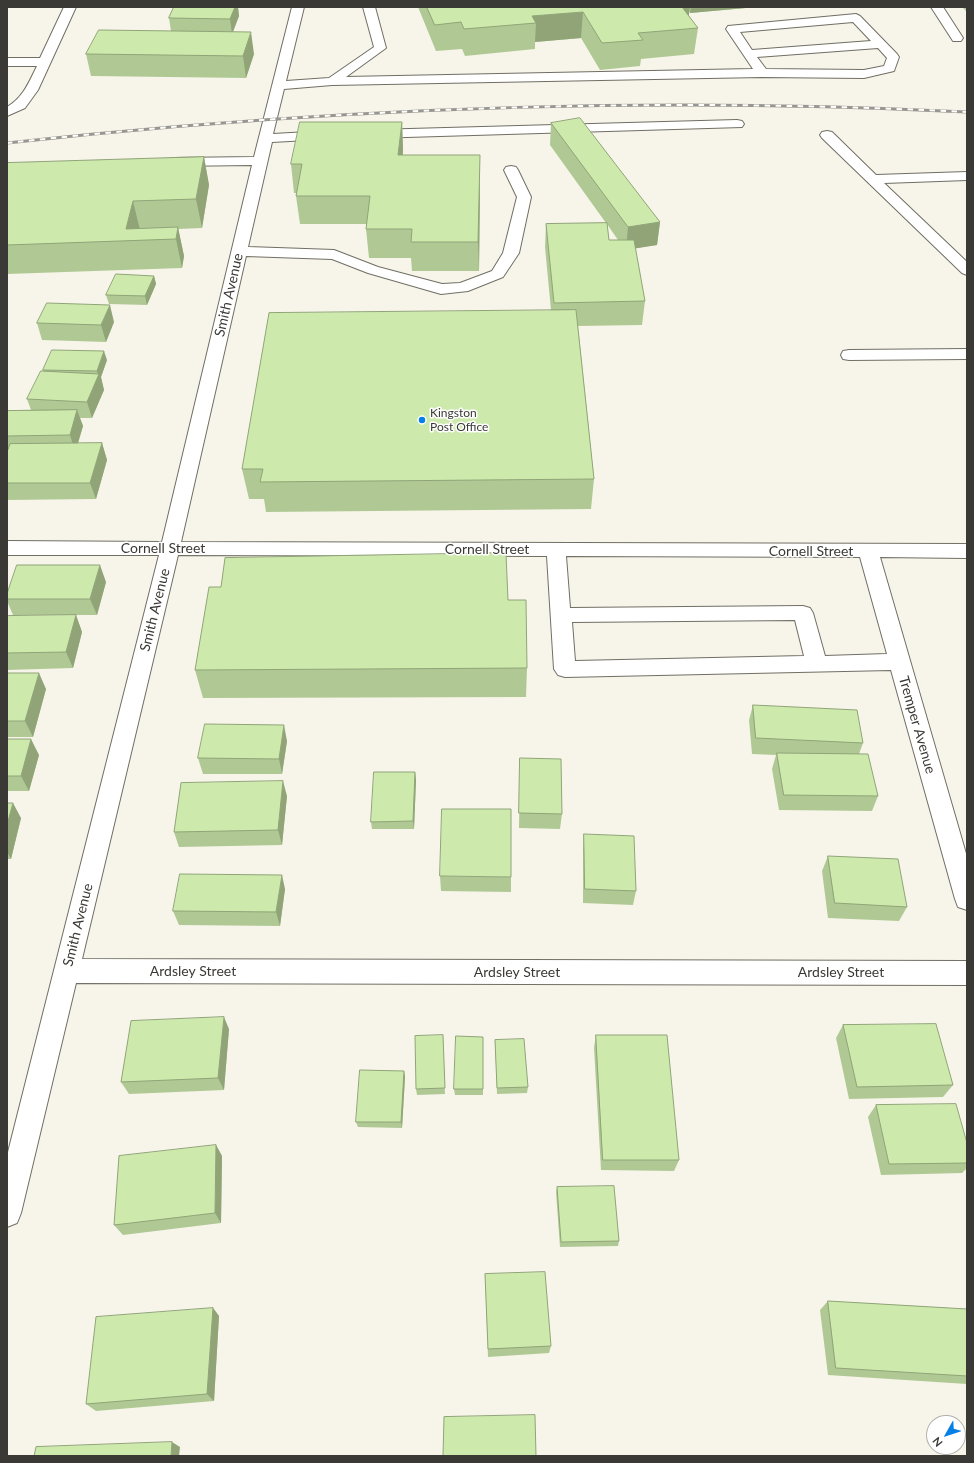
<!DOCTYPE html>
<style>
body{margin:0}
#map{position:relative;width:974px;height:1463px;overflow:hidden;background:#f7f5e9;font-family:Lato,sans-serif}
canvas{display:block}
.frame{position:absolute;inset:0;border:8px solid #3a3935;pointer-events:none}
.north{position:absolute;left:926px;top:1415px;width:40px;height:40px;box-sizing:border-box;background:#fff;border:1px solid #b0b0ae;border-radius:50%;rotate:231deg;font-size:11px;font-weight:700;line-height:16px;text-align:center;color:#3a3935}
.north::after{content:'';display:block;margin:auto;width:14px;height:18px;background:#067fe6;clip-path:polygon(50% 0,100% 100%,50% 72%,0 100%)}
</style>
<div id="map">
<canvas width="974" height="1463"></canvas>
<div class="frame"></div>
<div class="north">N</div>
</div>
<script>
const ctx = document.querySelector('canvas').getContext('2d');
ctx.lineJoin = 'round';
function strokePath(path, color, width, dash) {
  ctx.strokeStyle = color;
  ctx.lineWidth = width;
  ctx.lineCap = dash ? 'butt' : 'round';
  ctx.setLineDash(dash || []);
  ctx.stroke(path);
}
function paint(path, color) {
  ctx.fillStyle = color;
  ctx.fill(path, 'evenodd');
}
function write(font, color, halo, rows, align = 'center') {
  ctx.font = font + ' Lato,sans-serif';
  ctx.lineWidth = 3;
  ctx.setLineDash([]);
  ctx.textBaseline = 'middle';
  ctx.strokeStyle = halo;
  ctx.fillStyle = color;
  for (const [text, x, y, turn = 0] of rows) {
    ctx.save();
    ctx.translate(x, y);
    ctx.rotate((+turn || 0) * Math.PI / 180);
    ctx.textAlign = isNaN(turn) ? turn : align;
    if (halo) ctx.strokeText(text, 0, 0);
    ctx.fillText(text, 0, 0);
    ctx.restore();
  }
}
const minor = new Path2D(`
 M64,7H76L38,90L25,108L7,116V107C23,98 29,82 37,66H7V58H40Z
 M292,7H304L286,81L329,78L374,47L363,7H375L386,48L346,77L753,69L726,29L728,26L856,14L860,16L897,54L899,57L894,71L864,78L762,77L332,85L284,89L273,134L326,131L331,132L333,135L331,138L326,139L272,142L248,247L334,250L378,267L442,284L460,283L492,271L503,253L517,197L504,170L506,167L511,166L516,167L518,170L531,197L519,253L503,277L468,291L441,294L368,273L332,259L246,256L181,542L967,544V558L880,557L967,857V910L958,907L955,899L891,670L565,677L558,675L554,669L547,556L178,555L82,959L967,961V985L76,983L21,1213L17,1223L7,1227V1156L159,555H7V541L162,542L252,165L174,166L169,165L167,162L169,159L174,158L254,157ZM853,22L871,41L752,50L740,32ZM878,48L887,58L884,66L864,70L766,69L757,57ZM566,556L860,557L887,654L825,656L813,613L810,608L803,606L570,608ZM795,620L804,656L575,661L572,622Z
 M931,7H943L963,38L961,41H953Z
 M737,120L742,121L744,124L742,127L373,138L368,137L366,134L368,131L373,130Z
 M827,131L832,132L876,175L967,172V180L884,183L967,262V275L962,273L822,138L820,135L822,132Z
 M967,349V359L849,360L843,359L841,355L843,351L849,350Z`);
strokePath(minor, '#716e64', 2);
paint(minor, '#fff');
const rail = new Path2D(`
 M7,143C325,108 647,96 967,112`);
strokePath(rail, '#98968e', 3);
strokePath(rail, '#fff', 2, [5.5]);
paint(new Path2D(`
 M174,7H238L239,16L233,32L254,54L246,78L91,76L86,54L171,31L169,18Z
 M418,7H757L690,13L689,11L688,15L698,28L694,54L641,59L640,66L600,70L581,38L535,42V49L465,56L462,49L436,51Z
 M962,7H967V12Z
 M402,122L403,150V155L480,184L479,271H412L411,258H369L366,229L367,224H300L296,196V193H294L291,164Z
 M551,123L660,222L657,245L635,248L645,301L642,325L578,326L594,479L591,509L266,512L264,499H249L242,469L551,310L545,247L546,224L606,223L550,145ZM607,224L618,240H609Z
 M204,157L209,185L202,228L178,229L184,256L182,268L7,274V163Z
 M154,276L156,284L147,305L109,304L106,295Z
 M114,322L106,342L42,340L37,323Z
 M107,360L101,377L104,390L92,418H80L83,426L78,444L102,443L107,460L96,499L7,500V411L31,410L27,399L43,371V370Z
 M106,582L97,615H13L7,601V594Z
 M508,600L527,668L526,697L203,698L195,670Z
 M76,615L82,632L73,668L7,670V653Z
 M7,673L46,689L33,737H7Z
 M753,705L863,743L859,754L878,796L872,811L779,810L772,769L776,755L752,754L749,720Z
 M7,739L39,755L29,791H7Z
 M287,741L282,774H203L198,758Z
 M520,758L562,814L560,829L519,828Z
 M415,772L416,780L414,829H372L371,822Z
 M287,796L282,845L179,847L174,832Z
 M7,803L21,818L11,859H7Z
 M584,834L636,891L633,905L583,903V849Z
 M828,856L907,907L899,921L828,918L822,871Z
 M440,876L511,877V892L441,891Z
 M285,889L280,926L179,925L173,911Z
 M843,1025L953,1085L943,1097L849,1099L836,1038Z
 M229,1029L224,1090L129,1094L121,1082Z
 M443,1035L445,1094L417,1095L416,1089Z
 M596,1035L679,1160L674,1171L601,1170L594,1048Z
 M483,1037V1095H455L454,1089Z
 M495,1040L528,1087L527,1093L497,1094Z
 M404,1071L405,1077L402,1128L358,1127L356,1122Z
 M876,1105L967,1143V1168L962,1173L881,1175L868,1117Z
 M216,1145L222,1156L221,1223L123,1235L114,1225Z
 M557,1187L619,1241L618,1246L560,1247L556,1192Z
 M485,1274L551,1346L549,1353L488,1357Z
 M828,1301L967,1309V1384L828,1375L820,1310Z
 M213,1308L219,1316L214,1401L96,1411L86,1404Z`), '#b0c994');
paint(new Path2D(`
 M235,7H238L239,16L232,34L230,19Z
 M680,7H690L687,29Z
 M691,7H757L690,13Z
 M583,12L581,38L535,42L536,23L532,16Z
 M251,32L254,54L246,78L243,56Z
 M402,122L403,150L400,183L398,155Z
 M480,155V184L479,271L478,242Z
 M204,157L209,185L202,228L196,199Z
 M133,201L140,230L126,229Z
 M660,222L657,245L626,250L628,227Z
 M178,227L184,256L182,268L176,239Z
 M154,276L156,284L147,305L145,296Z
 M110,305L114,322L106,342L101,325Z
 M104,351L107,360L101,377L104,390L92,418L87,402L98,376L97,371Z
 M77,410L83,426L75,452L70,435Z
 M102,443L107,460L96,499L90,483Z
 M100,565L106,582L97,615L90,599Z
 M76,615L82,632L73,668L66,652Z
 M39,673L46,689L33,737L25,721Z
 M284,725L287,741L282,774L279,759Z
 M31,739L39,755L29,791L21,776Z
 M415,772L416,780L414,829L413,821Z
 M283,781L287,796L282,845L278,830Z
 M13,803L21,818L11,859L7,852V825Z
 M282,875L285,889L280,926L276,912Z
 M224,1017L229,1029L224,1090L218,1078Z
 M404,1071L405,1077L402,1128L401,1122Z
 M216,1145L222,1156L221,1223L215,1213Z
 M213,1308L219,1316L214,1401L207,1394Z
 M172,1442L180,1447L179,1456H171Z`), '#90a478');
const building = new Path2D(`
 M174,7H235L230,19L169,18Z
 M427,7H682L698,28L638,33L643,40L602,43L583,12L532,16L536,23L464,29L461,22L435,25Z
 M99,30L251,32L243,56L86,54Z
 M580,118L660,222L628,227L551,123Z
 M300,122H402L398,155H480L478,242H411L412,229H366L370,196H296L302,164H291Z
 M204,157L196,199L133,201L126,229L178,227L176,239L7,245V163Z
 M607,223L609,240H634L645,301L554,303L546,224Z
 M116,274L154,276L145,296L106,295Z
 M47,303L110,305L101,325L37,323Z
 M576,310L594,479L260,482L263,469H242L269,313Z
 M52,350L104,351L97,371L43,370Z
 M41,371L99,374L87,402L27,399Z
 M77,410L70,435L7,436V411Z
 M102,443L90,483H7V452L10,444Z
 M506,553L508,600H526L527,668L195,670L209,587H221L225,558Z
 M17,565H100L90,599H7V594Z
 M76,615L66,652L7,653V616Z
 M7,673H39L25,721H7Z
 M753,705L857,710L863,743L756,738Z
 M205,724L284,725L279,759L198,758Z
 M7,739H31L21,776H7Z
 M777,753L868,754L878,796L784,795Z
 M520,758L561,759L562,814L519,813Z
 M374,772H415L413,821L371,822Z
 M283,781L278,830L174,832L181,783Z
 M7,803H13L7,825Z
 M442,809H511V877L440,876Z
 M584,834L634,836L636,891L585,889Z
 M828,856L898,859L907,907L835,903Z
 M180,874L282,875L276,912L173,911Z
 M224,1017L218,1078L121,1082L131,1021Z
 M936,1024L953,1085L857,1087L843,1025Z
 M443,1035L445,1088L416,1089L415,1036Z
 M596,1035H667L679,1160H603Z
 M456,1036L483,1037V1089H454Z
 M524,1039L528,1087L497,1088L495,1040Z
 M360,1070L404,1071L401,1122H356Z
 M956,1104L967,1143V1163L889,1164L876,1105Z
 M216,1145L215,1213L114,1225L119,1156Z
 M614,1186L619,1241L561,1242L557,1187Z
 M545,1272L551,1346L488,1349L485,1274Z
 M828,1301L967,1309V1376L836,1368Z
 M213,1308L207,1394L86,1404L96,1317Z
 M535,1415L536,1456H443L444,1417Z
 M172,1442L171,1456H34L36,1447Z`);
paint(building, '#cdeaac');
strokePath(building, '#90a478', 1);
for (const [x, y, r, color] of [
 [422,420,4,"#067fe6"]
]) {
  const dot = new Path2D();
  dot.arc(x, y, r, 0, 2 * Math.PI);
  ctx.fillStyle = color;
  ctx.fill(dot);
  strokePath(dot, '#fff', 1.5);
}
write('12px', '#3a3935', '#fff', [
 ["Kingston",430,413],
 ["Post Office",430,427]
], 'left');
write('14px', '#3a3935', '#fff', [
 ["Smith Avenue",229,295,-77],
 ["Cornell Street",163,548],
 ["Cornell Street",487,549],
 ["Cornell Street",811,551],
 ["Smith Avenue",155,610,-76],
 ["Tremper Avenue",917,725,74],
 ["Smith Avenue",78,925,-76],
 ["Ardsley Street",193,971],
 ["Ardsley Street",517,972],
 ["Ardsley Street",841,972]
]);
</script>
